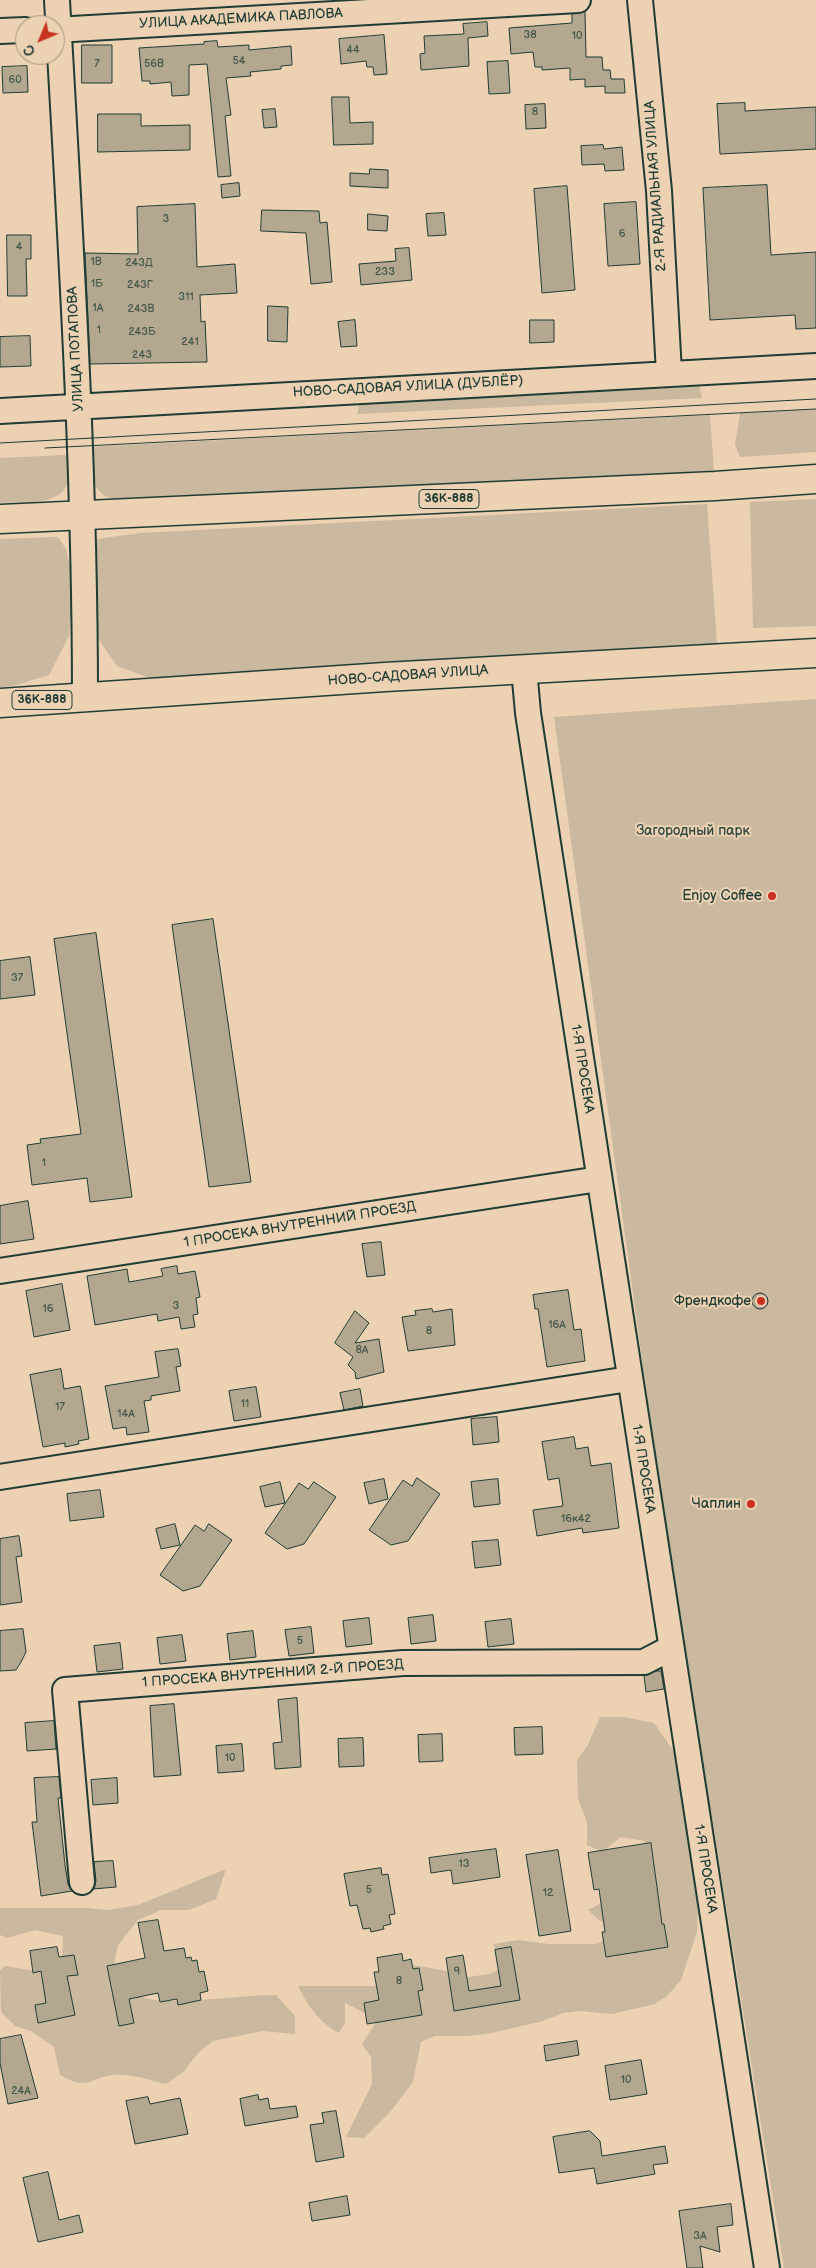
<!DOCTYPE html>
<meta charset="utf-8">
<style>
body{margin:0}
#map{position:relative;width:816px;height:2268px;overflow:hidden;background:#ecd1b3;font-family:"Balsamiq Sans",sans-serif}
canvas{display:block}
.north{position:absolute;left:15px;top:15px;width:50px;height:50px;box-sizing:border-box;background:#ecd1b3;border:1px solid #9a9680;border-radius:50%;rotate:225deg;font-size:14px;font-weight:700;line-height:20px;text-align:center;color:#1f3d34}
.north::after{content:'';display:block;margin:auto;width:18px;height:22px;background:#c8321e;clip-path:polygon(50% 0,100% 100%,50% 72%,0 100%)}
</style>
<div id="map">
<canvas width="816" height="2268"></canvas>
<div class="north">С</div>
</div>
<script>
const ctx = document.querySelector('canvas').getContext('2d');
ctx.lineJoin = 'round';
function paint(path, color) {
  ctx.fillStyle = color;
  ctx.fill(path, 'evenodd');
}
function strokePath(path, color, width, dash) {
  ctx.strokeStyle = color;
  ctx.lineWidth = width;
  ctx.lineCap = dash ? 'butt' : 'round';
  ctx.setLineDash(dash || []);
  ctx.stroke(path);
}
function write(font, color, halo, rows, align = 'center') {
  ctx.font = font + ' "Balsamiq Sans",sans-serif';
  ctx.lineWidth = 4;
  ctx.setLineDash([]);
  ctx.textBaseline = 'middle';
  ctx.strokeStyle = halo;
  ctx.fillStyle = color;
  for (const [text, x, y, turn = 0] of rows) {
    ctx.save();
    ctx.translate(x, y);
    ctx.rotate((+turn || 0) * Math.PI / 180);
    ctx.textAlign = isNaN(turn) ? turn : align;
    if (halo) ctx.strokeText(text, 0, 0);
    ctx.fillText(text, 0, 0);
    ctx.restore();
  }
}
paint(new Path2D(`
 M699,386L702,398L357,414L360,402Z
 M816,409V452L740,457L735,444L740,413Z
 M710,415L714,471L129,500C124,500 115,500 110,498C89,490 89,465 88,447Z
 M65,455L69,457C77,508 36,501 0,503V458Z
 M816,499V626L753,628L750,502Z
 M707,504L717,644L150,678L117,666L93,631L84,560L97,539L140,533Z
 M58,537L66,549L74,585L69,636L49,675L13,686L0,687V539Z
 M816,699V2268H784L713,1823L683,1658L554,717Z
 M600,1717H624L654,1723L675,1753L682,1804L699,1876L697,1932L681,1980L667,1996L655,2004L612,2014L580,2011L563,2013L543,2021L492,2033L467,2036H435L421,2042L413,2082L390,2112L364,2138L346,2137L372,2084L371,2057L362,2044L375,2024L371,2016L345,2003V2023L339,2033C321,2024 306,2004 298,1986H388L412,1965L442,1970L468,1977L490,1974L503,1967L493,1944L518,1940L549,1944H595L634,1930L600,1921L588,1910L621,1893L645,1874V1841L621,1837L602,1852L587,1845V1822L578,1799L577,1760L588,1745Z
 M226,1869L216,1899L189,1910H161L138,1920L118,1945L113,1970C120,1977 126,1987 134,1993C154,2010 245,1994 276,1995L295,2016V2034L263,2031L213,2041L199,2052L183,2072L166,2084C150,2080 128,2073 112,2075C87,2079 88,2091 60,2075L54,2047L31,2031L15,2026L1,2012L0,1970L5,1966L36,1971L62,1963L63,1936L35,1930L7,1938L0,1935V1908H88L108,1910L138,1905Z`), '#cab99e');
const building = new Path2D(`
 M585,12L586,57H602L603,70H610L611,79H624L625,93H605V86L585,87V79L570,80V68L542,70V67H535L533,52L511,54L509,28L572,23V14Z
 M487,22L488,36L468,38L469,66L421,70L420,54L425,53L424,36L464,34L463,24Z
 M384,35L387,74L374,75L373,67H367L366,61L341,64L339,39Z
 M217,41L218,47L249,45V50L291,46L292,65L281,66V69L250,72L251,76L226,78L231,115L225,116L231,176L218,177L207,64L189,65V95L172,96L171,82L150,84V81H142L139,48L204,44V42Z
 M82,45H112V83H82Z
 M508,61L510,93L489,94L487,62Z
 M27,66L28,92L3,93L2,67Z
 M332,97H349L350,123L373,122V144L334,145Z
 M745,103V111L816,107V149L720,154L717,104Z
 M545,104L546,128L526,129L525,105Z
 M275,109L277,127L264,128L262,110Z
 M98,114H141V126L190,125V150L98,152Z
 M603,145L604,149L622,147L624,170L605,171L604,164L582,165L581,146Z
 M370,169L388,170V188L350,186V173L369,174Z
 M239,183L240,196L222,198L221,185Z
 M767,185L771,255L816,252V328L796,329L795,315L710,320L703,188Z
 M567,186L575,290L542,293L534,189Z
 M636,202L640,264L608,266L604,204Z
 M195,204L197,267L235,264L237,293L200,295L201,322L205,321L207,362L90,364L85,253L138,254L137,207Z
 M262,210L319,211L320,223L327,222L332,282L311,284L306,233L261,231Z
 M444,213L446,235L428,236L426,214Z
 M368,214L388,216L387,231L368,230Z
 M7,235H31V259H26L27,296H8Z
 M409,248L412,280L361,285L359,264L396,261L395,249Z
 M268,306L288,307L287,342L268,341Z
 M355,320L357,346L341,347L338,322Z
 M530,320H554V342L530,343Z
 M30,336L31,366L0,367V337Z
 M213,919L251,1182L209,1187L172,925Z
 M96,933L132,1197L90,1202L87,1178L32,1185L27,1145L41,1143L40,1139L81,1134L54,939Z
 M30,957L35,995L0,999V961Z
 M28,1201L34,1239L0,1244V1206Z
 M381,1242L385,1275L367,1277L362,1244Z
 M177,1266L178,1274L195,1271L200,1297L196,1298L198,1314L193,1315L195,1327L181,1329L179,1317L158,1321L157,1314L95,1325L87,1276L127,1269L129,1282L163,1276L161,1269Z
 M62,1284L70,1330L34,1337L26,1291Z
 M568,1290L574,1330L581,1329L585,1361L547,1367L538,1309H535L533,1295Z
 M752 1301a8 8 0 1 1 16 0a8 8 0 1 1-16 0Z
 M432,1309L433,1312L452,1309L455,1345L408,1351L402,1317L416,1315L415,1311Z
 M355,1311L369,1323L355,1343L379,1339L384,1372L356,1379L355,1372L348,1365L353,1357L335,1343Z
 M178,1349L181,1366L176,1367L180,1391L151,1396V1400L144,1401L149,1432L127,1435L126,1427L113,1429L105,1386L159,1377L155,1352Z
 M61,1369L64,1389L80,1386L81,1389L89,1439L78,1441L79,1444L65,1447V1443L43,1447L30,1375Z
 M256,1387L261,1417L234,1421L229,1391Z
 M360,1389L363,1406L344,1410L340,1393Z
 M497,1417L499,1442L473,1445L471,1419Z
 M574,1437L576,1449L588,1447L591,1466L611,1463L619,1528L583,1533L582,1528L537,1536L533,1510L563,1506L559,1478L548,1480L542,1442Z
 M417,1478L440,1494L408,1541L391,1545L369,1530L403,1480L412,1486Z
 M384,1479L388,1499L369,1504L364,1483Z
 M498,1479L500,1504L474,1507L471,1482Z
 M280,1482L285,1503L265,1507L260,1487Z
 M314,1482L336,1497L304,1544L287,1549L265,1533L299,1483L308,1489Z
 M100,1490L104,1517L70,1521L67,1494Z
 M175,1524L180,1545L161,1549L156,1529Z
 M209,1524L232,1540L200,1586L183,1591L160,1575L195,1525L204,1531Z
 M19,1536L22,1556L16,1557L22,1602L0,1605V1539Z
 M498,1540L501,1565L475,1568L472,1542Z
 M433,1615L436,1641L411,1644L408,1618Z
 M369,1618L372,1644L346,1647L343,1621Z
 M511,1619L514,1644L488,1647L485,1622Z
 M311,1627L314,1653L289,1656L285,1630Z
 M23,1629L26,1652L21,1662L16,1670L0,1671V1631Z
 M253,1631L256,1657L230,1660L227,1634Z
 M182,1635L186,1661L160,1664L157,1638Z
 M120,1643L123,1669L97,1672L94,1646Z
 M656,1671H661L664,1689L646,1692L644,1676Z
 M297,1698L301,1767L275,1769L273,1743L282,1742L278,1700Z
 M174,1704L181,1775L154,1777L150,1706Z
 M54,1721L56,1749L27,1751L25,1723Z
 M542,1727L543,1754L515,1755L514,1728Z
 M442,1734L443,1761L419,1762L418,1735Z
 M363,1738L364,1766L339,1767L338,1739Z
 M242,1744L244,1771L218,1773L216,1746Z
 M59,1777L61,1798H58L65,1865L68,1884L72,1891L41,1896L32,1822H37L34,1778Z
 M117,1778L118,1803L93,1805L91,1780Z
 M651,1843L662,1924H664L668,1947L606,1957L602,1932H605L599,1889L594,1890L588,1853Z
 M496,1849L500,1877L453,1884L451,1870L431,1873L429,1858Z
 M558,1850L571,1931L539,1936L526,1855Z
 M113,1861L116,1887L93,1889L96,1881L94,1862Z
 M381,1868L382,1875L388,1874L395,1914L389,1915L391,1924L383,1926L384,1929L371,1932L370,1928L363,1929L357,1905L350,1906L344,1874Z
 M158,1920L164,1951L184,1948L186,1958L191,1957L192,1961L197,1960L199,1972L204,1971L208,1991L200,1993L201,2000L178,2005L177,1999L160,2002L158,1993L129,1999L134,2023L119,2026L107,1966L145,1958L138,1923Z
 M57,1947L59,1957L74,1955L78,1975L67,1976L75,2015L38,2023L35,2005L46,2003L41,1971L33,1973L30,1951Z
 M511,1947L520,2000L454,2011L446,1958L463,1955L469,1991L501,1986L495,1950Z
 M402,1954L403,1961L411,1959L413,1969L419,1968L423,1990L418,1991L422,2015L367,2024L364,2003L379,2000L374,1972H379L377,1958Z
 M21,2035L38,2098L8,2104L0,2063V2039Z
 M577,2041L579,2055L546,2061L544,2046Z
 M641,2060L647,2094L610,2100L605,2066Z
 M258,2095L259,2100L268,2098L270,2109L296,2106L298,2117L245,2126L240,2099Z
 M148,2097L150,2104L180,2098L188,2134L135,2144L126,2101Z
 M336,2111L344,2157L316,2162L310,2125L324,2123L322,2113Z
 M590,2131L600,2141L602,2156L665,2146L668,2163L653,2165L655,2174L597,2184L594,2168L559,2173L553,2137Z
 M48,2172L59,2220L79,2215L83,2232L38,2242L23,2178Z
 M347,2196L350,2215L312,2221L309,2203Z
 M731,2204L733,2225L717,2227L720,2252L700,2246L703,2268H687L679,2211Z`);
paint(building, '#b3a790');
strokePath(building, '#1f3d34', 1);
const minor = new Path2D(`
 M57,0C70,232 85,465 85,698
 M640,0L659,191L669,373
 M55,30L578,0
 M0,31L25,30
 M0,411L816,366
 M524,669L528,713L767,2268
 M0,1271L599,1179
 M0,1477L629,1379
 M82,1882L65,1690L403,1663L644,1662L671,1648`);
const major = new Path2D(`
 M0,519L715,486L816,479
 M0,703L385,677L816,653`);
strokePath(minor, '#1f3d34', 28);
strokePath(major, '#1f3d34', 31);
strokePath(minor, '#ecd1b3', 24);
strokePath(major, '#ecd1b3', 28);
strokePath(new Path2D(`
 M0,443L816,399
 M45,448L816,409`), '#1f3d34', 1);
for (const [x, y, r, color] of [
 [772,896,5,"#c8321e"],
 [761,1301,5,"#c8321e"],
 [751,1504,5,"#c8321e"]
]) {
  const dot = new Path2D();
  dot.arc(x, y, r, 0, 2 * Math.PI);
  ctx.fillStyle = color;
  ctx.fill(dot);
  strokePath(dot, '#ecd1b3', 2);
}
write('11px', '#44584b', null, [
 ["38",530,35],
 ["10",577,36],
 ["44",353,50],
 ["54",239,61],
 ["7",97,64],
 ["56В",154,64],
 ["60",15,80],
 ["8",535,112],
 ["3",166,219],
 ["6",622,234],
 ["4",19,247],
 ["1В",96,262],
 ["243Д",139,263],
 ["233",385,272],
 ["1Б",97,284],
 ["243Г",140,285],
 ["311",186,297],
 ["1А",98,308],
 ["243В",141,309],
 ["1",99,330],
 ["243Б",142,332],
 ["241",190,342],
 ["243",142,355],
 ["37",17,978],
 ["1",44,1163],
 ["3",176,1306],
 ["16",48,1309],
 ["16А",557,1325],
 ["8",429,1331],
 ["8А",362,1350],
 ["11",245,1404],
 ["17",60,1407],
 ["14А",126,1414],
 ["16к42",576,1519],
 ["5",300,1641],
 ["10",230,1758],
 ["13",464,1864],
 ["5",369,1890],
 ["12",548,1893],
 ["9",457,1972],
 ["8",399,1981],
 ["10",626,2080],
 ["24А",21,2091],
 ["3А",700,2236]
]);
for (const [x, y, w] of [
 [449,499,60],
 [42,700,60]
]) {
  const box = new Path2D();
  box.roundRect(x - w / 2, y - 9.5, w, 19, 4);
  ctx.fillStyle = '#ecd1b3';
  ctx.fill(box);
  strokePath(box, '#1f3d34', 1);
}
write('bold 12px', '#1f3d34', null, [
 ["36К-888",449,499],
 ["36К-888",42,700]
]);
write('14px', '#1f3d34', '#ecd1b3', [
 ["УЛИЦА АКАДЕМИКА ПАВЛОВА",241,19,-3],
 ["2-Я РАДИАЛЬНАЯ УЛИЦА",656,186,-94],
 ["УЛИЦА ПОТАПОВА",76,349,-93],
 ["НОВО-САДОВАЯ УЛИЦА (ДУБЛЁР)",408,387,-3],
 ["НОВО-САДОВАЯ УЛИЦА",408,676,-4],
 ["1-Я ПРОСЕКА",582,1069,81],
 ["1 ПРОСЕКА ВНУТРЕННИЙ ПРОЕЗД",300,1225,-9],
 ["1-Я ПРОСЕКА",643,1469,81],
 ["1 ПРОСЕКА ВНУТРЕННИЙ 2-Й ПРОЕЗД",273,1674,-4],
 ["1-Я ПРОСЕКА",705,1869,81]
]);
write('14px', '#30493f', '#ecd1b3', [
 ["Загородный парк",693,831]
]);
write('14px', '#1f3d34', '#ecd1b3', [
 ["Enjoy Coffee",762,896],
 ["Френдкофе",751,1301],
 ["Чаплин",741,1504]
], 'right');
</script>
